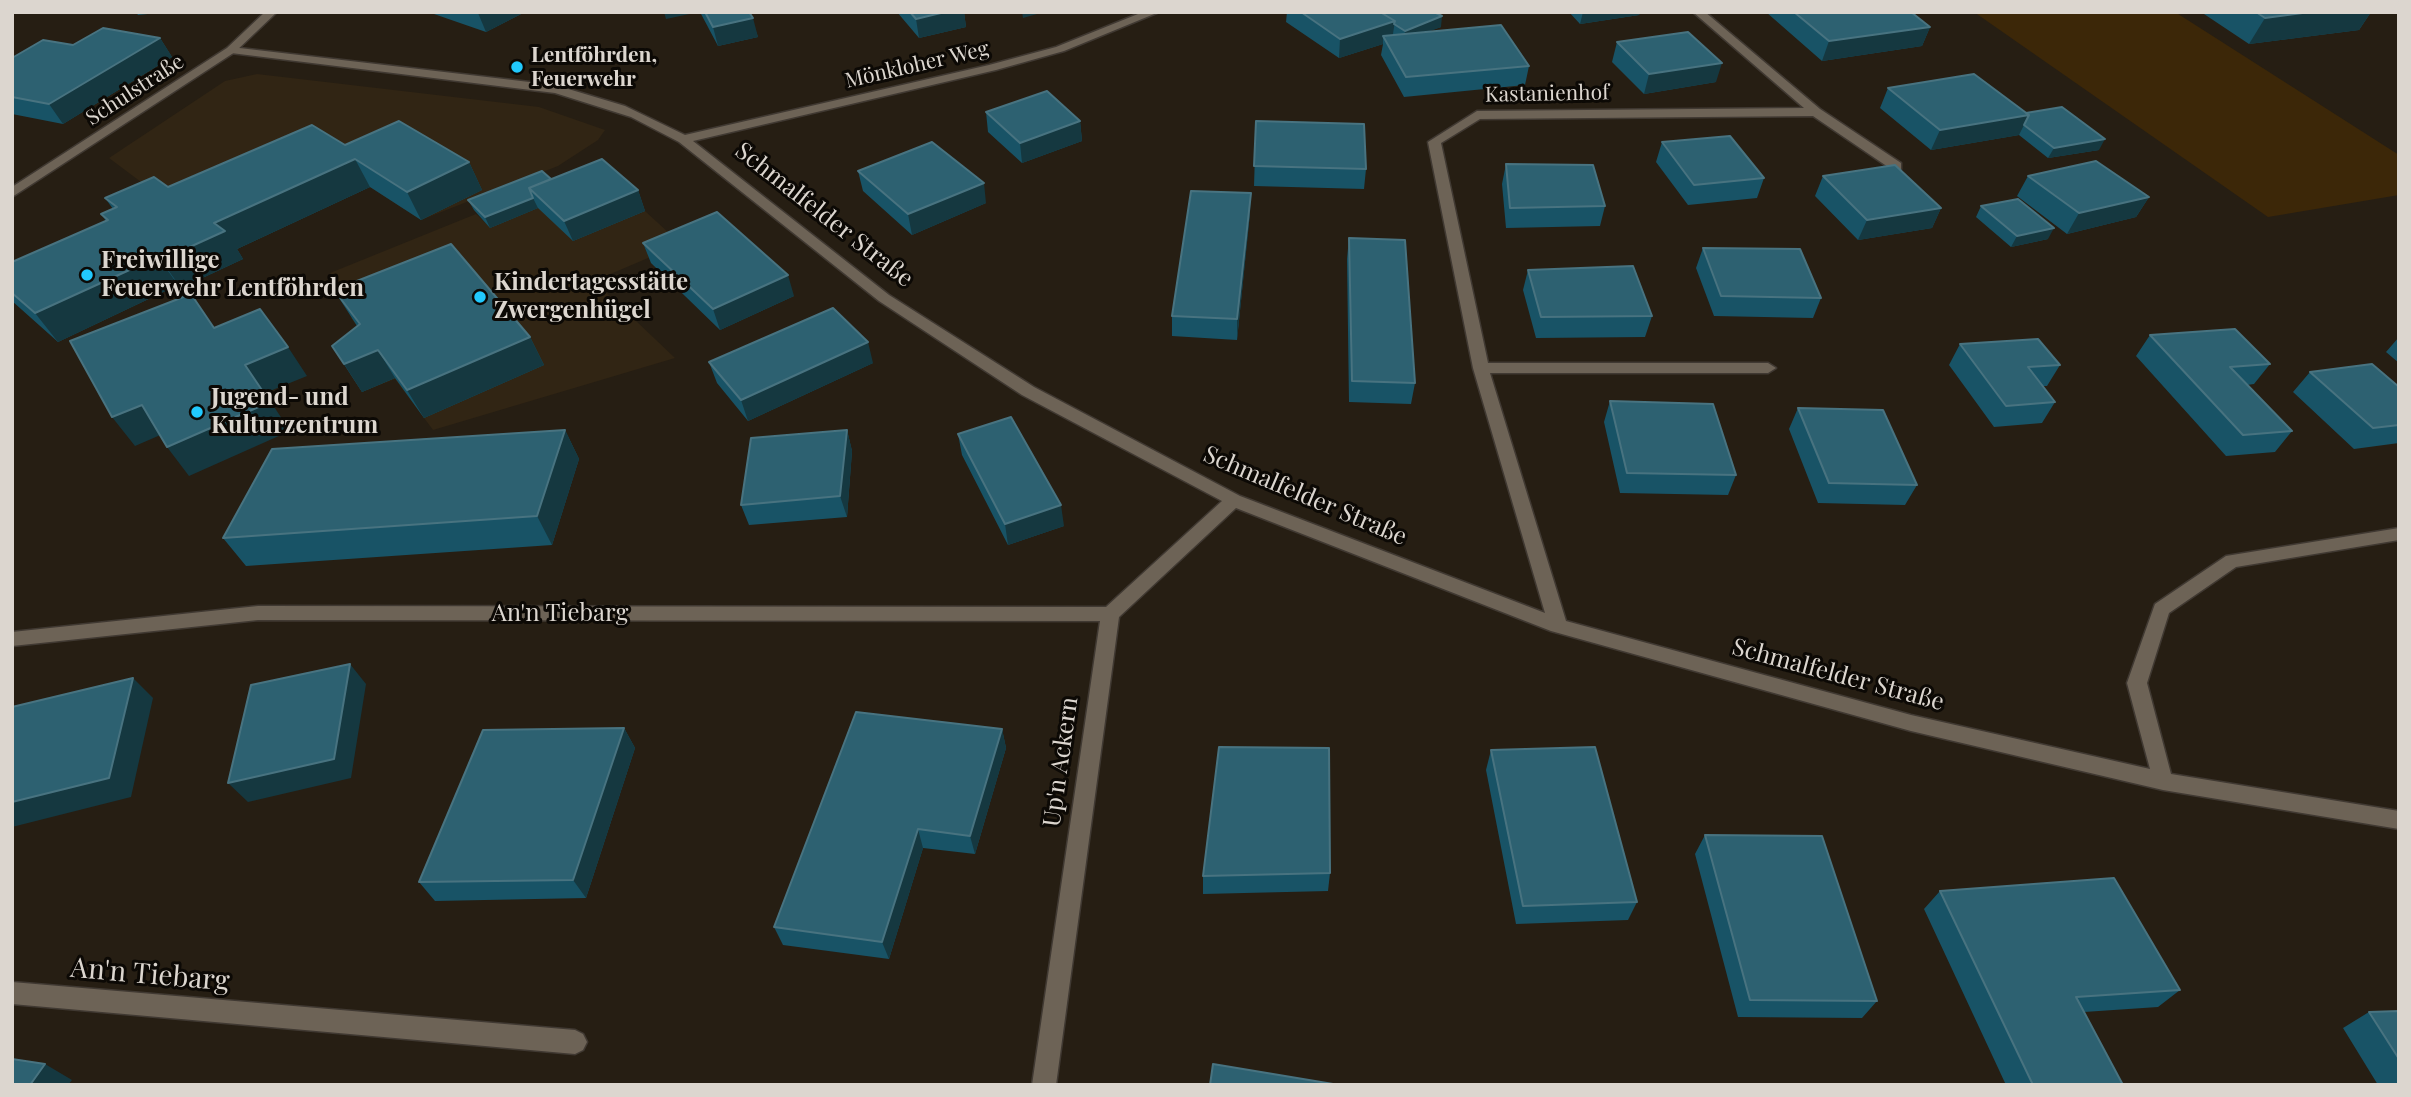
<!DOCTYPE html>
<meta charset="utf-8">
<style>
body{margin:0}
#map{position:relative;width:2411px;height:1097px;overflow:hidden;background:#261e13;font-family:"Playfair Display",serif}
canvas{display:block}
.frame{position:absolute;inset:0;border:14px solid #dcd6cf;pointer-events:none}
</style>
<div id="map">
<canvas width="2411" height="1097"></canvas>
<div class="frame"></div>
</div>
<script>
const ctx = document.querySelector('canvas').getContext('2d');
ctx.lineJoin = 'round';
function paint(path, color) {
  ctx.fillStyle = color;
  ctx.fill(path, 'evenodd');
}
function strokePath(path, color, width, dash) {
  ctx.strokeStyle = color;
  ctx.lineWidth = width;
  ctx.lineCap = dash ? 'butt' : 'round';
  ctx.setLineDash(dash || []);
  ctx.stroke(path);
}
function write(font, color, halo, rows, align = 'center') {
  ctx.font = font + ' "Playfair Display",serif';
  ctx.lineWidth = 6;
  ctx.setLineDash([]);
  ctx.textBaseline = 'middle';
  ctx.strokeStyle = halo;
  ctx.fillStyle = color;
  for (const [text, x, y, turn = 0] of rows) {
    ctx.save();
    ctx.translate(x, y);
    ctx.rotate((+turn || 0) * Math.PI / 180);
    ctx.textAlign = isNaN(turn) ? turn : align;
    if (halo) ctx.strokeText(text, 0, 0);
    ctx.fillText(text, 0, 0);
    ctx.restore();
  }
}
paint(new Path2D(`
 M257,74L539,107L605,130L598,140L558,166L421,220L370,187L233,251L109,158L225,81Z
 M610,179L681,244L594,281L675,358L433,430L395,379L362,392L350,374L377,353L351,318L363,312L330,273L476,214L490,227Z`), '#312514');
paint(new Path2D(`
 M1974,12H2175L2399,155V195L2268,217Z`), '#3c2708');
const minor = new Path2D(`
 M1143,12H1159L1064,51L996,70L693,141L889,295L1034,387L1240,496L1545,613L1473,368L1428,142L1477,111L1804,108L1693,12H1705L1820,109L1901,163V169H1891L1813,116L1480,119L1441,143L1488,363H1768L1776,368L1768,373H1490L1566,621L1911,715L2150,769L2127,683L2155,604L2226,556L2399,528V540L2236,567L2169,613L2147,683L2171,774L2399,811V829L2163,790L1911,731L1551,631L1236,508L1119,617L1056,1085H1032L1100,621L258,620L12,646V632L258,606L1106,607L1222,501L1022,395L879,301L679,142L631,117L555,93L231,53L225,50L231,47L555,85L625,106L685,135L989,65L1056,47Z
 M12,982L575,1030L583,1034L587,1042L583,1050L575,1054L12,1004Z`);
const tertiary = new Path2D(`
 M265,12H277L235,52L12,197V187L227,48Z`);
strokePath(minor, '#403932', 3);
strokePath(tertiary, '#403932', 3);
paint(minor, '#6d6356');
paint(tertiary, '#6d6356');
paint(new Path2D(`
 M136,12H167L138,15Z
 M433,12H525L486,32L434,14Z
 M700,12H749L758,37L718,46Z
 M897,12H964L966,27L919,38Z
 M1287,12H1434L1441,27L1426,32L1529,66L1525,85L1404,97L1381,55L1383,44L1339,58L1286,22Z
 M1569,12H1640L1639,15L1580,24Z
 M1766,12H1911L1930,27L1922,46L1822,61Z
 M2201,12H2371L2359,30L2249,44Z
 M160,38L172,57L63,124L12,114V58L73,45Z
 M1617,42L1716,82L1644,94L1612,62Z
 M1888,88L2026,113L2099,150L2048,158L2019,135L1931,150L1880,108Z
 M986,112L1080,121L1082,141L1022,163L988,132Z
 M1256,121L1366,169L1364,189L1254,186Z
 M1662,142L1764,178L1757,198L1688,205L1656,162Z
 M345,145L469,162L482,190L421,220L370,187L237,249L243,259L181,288L178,285L58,342L12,301V262L106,221L101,214L113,209L105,198L168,187Z
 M1506,164L1605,206L1600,226L1506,228L1502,184Z
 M858,171L986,203L912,235L863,191Z
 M1823,176L1941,208L1932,228L1858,240L1815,196Z
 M2028,176L2149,197L2136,217L2067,234L2017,196Z
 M551,179L638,190L645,211L573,241L538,208L490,228L474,210L468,200Z
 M1981,206L2048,239L2011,247L1976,217Z
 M1250,213L1237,340L1172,336V316Z
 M1349,238L1415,383L1411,404L1349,402L1347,259Z
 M643,243L794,296L720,330L651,263Z
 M1703,248L1821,298L1813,318L1714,316L1696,268Z
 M1528,270L1652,316L1645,337L1536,338L1523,290Z
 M334,290L530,337L544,365L424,418L395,378L362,392L332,346L357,326Z
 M2150,335L2270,364L2254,384L2247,385L2292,431L2275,452L2226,456L2136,356Z
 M2399,337V363L2386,352Z
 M1960,344L2060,365L2047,386H2043L2055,402L2042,423L1994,427L1949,365Z
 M709,362L873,363L748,421L717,383Z
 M2310,372L2399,387V443L2354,449L2293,392Z
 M1610,401L1736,475L1728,495L1620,493L1604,422Z
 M1798,408L1917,485L1905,505L1818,503L1789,429Z
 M565,430L579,459L552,545L246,566L223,538Z
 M847,430L852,451L847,517L749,525L741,505Z
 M958,434L1064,526L1008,545L962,455Z
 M624,728L635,748L586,898L435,901L419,882Z
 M1002,729L1006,748L975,854L923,848L889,959L783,945L774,927Z
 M1491,750L1637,902L1628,920L1516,924L1486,770Z
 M1705,835L1877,1001L1862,1018L1738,1017L1695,854Z
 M1330,873L1328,891L1203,894V876Z
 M1940,891L2180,990L2158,1007L2084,1012L2123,1085H2006L1924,909Z
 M2399,1011V1085H2378L2343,1028L2369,1012Z`), '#185366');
paint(new Path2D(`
 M479,12H525L486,32L478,13Z
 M664,12H699L666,19Z
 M945,12H964L966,27L919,38L916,19Z
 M1022,12H1044L1023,18Z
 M1583,12H1640L1639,15L1580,24Z
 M2310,12H2371L2359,30L2249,44L2265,18Z
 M1442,16L1441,27L1404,41L1405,31Z
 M753,18L758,37L718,46L713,27Z
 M1395,21L1392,40L1383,36V44L1339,58L1340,39Z
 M1930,27L1922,46L1822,61L1829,41Z
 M160,38L172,57L63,124L49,104Z
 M1722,63L1716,82L1644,94L1649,74Z
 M2029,115L2019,135L1931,150L1940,130Z
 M1080,121L1082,141L1022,163L1020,143Z
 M2105,139L2099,150L2048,158L2054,148Z
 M355,159L370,187L237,249L243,259L181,288L161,260L214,223Z
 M469,162L482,190L421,220L407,192Z
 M984,183L986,203L912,235L908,214Z
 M638,190L645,211L573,241L564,221Z
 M1251,193L1250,213L1237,340V319Z
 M2149,197L2136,217L2067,234L2079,213Z
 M533,198L538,208L490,228L485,217Z
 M1941,208L1932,228L1858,240L1867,220Z
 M2054,228L2048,239L2011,247L2017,236Z
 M158,257L178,285L58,342L35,313Z
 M788,275L794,296L720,330L713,309Z
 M530,337L544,365L424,418L407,390Z
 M868,342L873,363L748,421L741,400Z
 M288,347L307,376L265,393L290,431L189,476L167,447L245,365Z
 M378,350L395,378L362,392L344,364Z
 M142,405L165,433L135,446L112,417Z
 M565,430L579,459L552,545L537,516Z
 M847,430L852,451L847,517L840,496Z
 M1061,505L1064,526L1008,545L1005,524Z
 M350,664L366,684L351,778L248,802L228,783Z
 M133,678L153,698L131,797L12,827V802Z
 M624,728L635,748L586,898L573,880Z
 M1002,729L1006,748L975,854L970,836Z
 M918,829L923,848L889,959L882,942Z
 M45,1064L72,1080L68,1085H30Z`), '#153840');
const building = new Path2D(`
 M705,12H749L753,18L713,27Z
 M910,12H945L916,19Z
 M1301,12H1380L1395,21L1340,39Z
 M1380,12H1434L1442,16L1405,31L1394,24L1395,21Z
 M1794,12H1911L1930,27L1829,41Z
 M2256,12H2310L2265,18Z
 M1501,25L1529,66L1406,77L1383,36Z
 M103,28L160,38L49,104L12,97V58L43,40L73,45Z
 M1688,32L1722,63L1649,74L1617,42Z
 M1974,74L2029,115L1940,130L1888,88Z
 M1047,91L1080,121L1020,143L986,112Z
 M2062,107L2105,139L2054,148L2024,125L2029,115L2026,113Z
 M399,121L469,162L407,192L355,159L214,223L225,231L161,260L158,257L35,313L12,293V262L108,220L101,214L117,207L105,198L154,177L168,187L312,125L345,145Z
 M1256,121L1364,124L1366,169L1254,166Z
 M1730,136L1764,178L1694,185L1662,142Z
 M932,142L984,183L908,214L858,171Z
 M602,159L638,190L564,221L529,188Z
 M2096,161L2149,197L2079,213L2028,176Z
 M1506,164L1593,165L1605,206L1510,208Z
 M1895,165L1941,208L1867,220L1823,176Z
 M542,171L551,179L529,188L533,198L485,217L468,200Z
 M1191,191L1251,193L1237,319L1172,316Z
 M2018,199L2054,228L2017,236L1981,206Z
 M717,212L788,275L713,309L643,243Z
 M1349,238L1405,240L1415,383L1352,381Z
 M451,244L530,337L407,390L378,350L344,364L332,346L360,324L334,290Z
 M1703,248L1800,249L1821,298L1721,296Z
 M1633,266L1652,316L1541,317L1528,270Z
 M191,294L214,328L260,309L288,347L245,365L270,402L167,447L142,405L112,417L70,341Z
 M833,308L868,342L741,400L709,362Z
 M2235,329L2270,364L2230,367L2292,431L2243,435L2150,335Z
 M2038,339L2060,365L2028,367L2055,402L2006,406L1960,344Z
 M2372,364L2399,387V425L2373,428L2310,372Z
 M1610,401L1713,404L1736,475L1627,473Z
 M1798,408L1883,410L1917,485L1829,483Z
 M1011,417L1061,505L1005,524L958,434Z
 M565,430L537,516L223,538L272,449Z
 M847,430L840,496L741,505L751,438Z
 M350,664L334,759L228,783L251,685Z
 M133,678L109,778L12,802V707Z
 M856,712L1002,729L970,836L918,829L882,942L774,927Z
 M624,728L573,880L419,882L483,730Z
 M1219,747L1329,748L1330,873L1203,876Z
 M1595,747L1637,902L1523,906L1491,750Z
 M1705,835L1822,836L1877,1001L1750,1000Z
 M2114,878L2180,990L2076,997L2123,1085H2033L1940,891Z
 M2399,1011V1059L2369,1012Z
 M12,1059L45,1064L30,1085H12Z
 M1213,1064L1339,1085H1210Z`);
paint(building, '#2d6171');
strokePath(building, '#487380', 2);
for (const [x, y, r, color] of [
 [517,67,7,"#21c9fd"],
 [87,275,7,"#21c9fd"],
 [480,297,7,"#21c9fd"],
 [197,412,7,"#21c9fd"]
]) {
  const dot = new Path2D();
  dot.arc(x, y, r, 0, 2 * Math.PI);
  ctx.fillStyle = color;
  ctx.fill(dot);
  strokePath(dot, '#0c0905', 2.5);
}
write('bold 21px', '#dcd6cf', '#0c0905', [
 ["Lentföhrden,",531,55],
 ["Feuerwehr",531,79]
], 'left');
write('21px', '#dcd6cf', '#0c0905', [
 ["Mönkloher Weg",917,65,-13],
 ["Schulstraße",135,90,-33],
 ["Kastanienhof",1547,94,-1]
]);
write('24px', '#dcd6cf', '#0c0905', [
 ["Schmalfelder Straße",824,215,38],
 ["Schmalfelder Straße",1305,496,23],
 ["An'n Tiebarg",560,614],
 ["Schmalfelder Straße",1838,675,15],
 ["Up'n Ackern",1061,762,-82]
]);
write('bold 24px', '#dcd6cf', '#0c0905', [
 ["Freiwillige",101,261],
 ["Feuerwehr Lentföhrden",101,289],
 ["Kindertagesstätte",494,283],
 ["Zwergenhügel",494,311],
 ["Jugend- und",211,398],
 ["Kulturzentrum",211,426]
], 'left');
write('28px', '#dcd6cf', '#0c0905', [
 ["An'n Tiebarg",150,975,5]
]);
</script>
